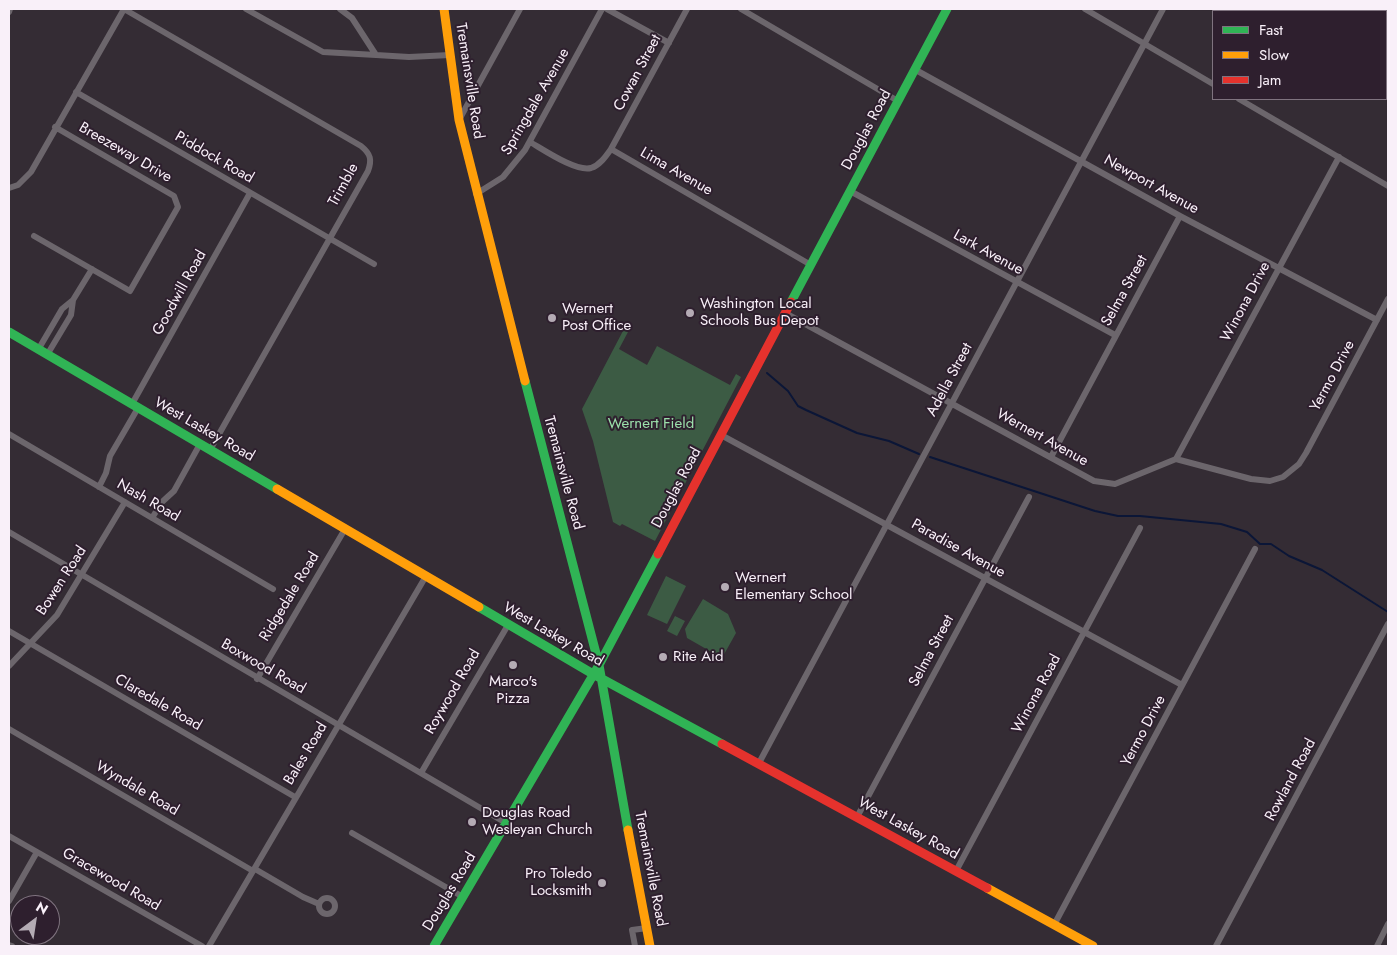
<!DOCTYPE html>
<style>
body{margin:0}
#map{position:relative;width:1397px;height:955px;overflow:hidden;background:#342c34;font-family:Jost,sans-serif}
canvas{display:block}
.frame{position:absolute;inset:0;border:10px solid #f9f0f9;pointer-events:none}
.legend{position:absolute;left:1212px;top:10px;width:175px;height:90px;box-sizing:border-box;background:#2e1f2e;border:1px solid #7f737f;margin:0;padding:6px 9px;list-style:none;font-size:15px;color:#f9f0f9}
.legend li{display:flex;align-items:center;gap:10px;height:25px}
.legend b{width:25px;border:1px solid #7f737f}
.north{position:absolute;left:10px;top:895px;width:50px;height:50px;box-sizing:border-box;background:#2e1f2e;border:1px solid #7f737f;border-radius:50%;rotate:31deg;font-size:14px;font-weight:700;line-height:20px;text-align:center;color:#f9f0f9}
.north::after{content:'';display:block;margin:auto;width:18px;height:22px;background:#b4abb4;clip-path:polygon(50% 0,100% 100%,50% 72%,0 100%)}
</style>
<div id="map">
<canvas width="1397" height="955"></canvas>
<div class="frame"></div>
<ul class="legend">
<li><b style="height:6px;background:#30b455"></b>Fast</li>
<li><b style="height:6px;background:#ff9f0a"></b>Slow</li>
<li><b style="height:6px;background:#e5322d"></b>Jam</li>
</ul>
<div class="north">N</div>
</div>
<script>
const ctx = document.querySelector('canvas').getContext('2d');
ctx.lineJoin = 'round';
function paint(path, color) {
  ctx.fillStyle = color;
  ctx.fill(path, 'evenodd');
}
function strokePath(path, color, width, dash) {
  ctx.strokeStyle = color;
  ctx.lineWidth = width;
  ctx.lineCap = dash ? 'butt' : 'round';
  ctx.setLineDash(dash || []);
  ctx.stroke(path);
}
function write(font, color, halo, rows, align = 'center') {
  ctx.font = font + ' Jost,sans-serif';
  ctx.lineWidth = 4;
  ctx.setLineDash([]);
  ctx.textBaseline = 'middle';
  ctx.strokeStyle = halo;
  ctx.fillStyle = color;
  for (const [text, x, y, turn = 0] of rows) {
    ctx.save();
    ctx.translate(x, y);
    ctx.rotate((+turn || 0) * Math.PI / 180);
    ctx.textAlign = isNaN(turn) ? turn : align;
    if (halo) ctx.strokeText(text, 0, 0);
    ctx.fillText(text, 0, 0);
    ctx.restore();
  }
}
paint(new Path2D(`
 M624,329L628,332L619,349L647,365L657,346L730,385L736,374L741,377L655,541L622,524L620,526L613,522L593,441L582,409Z
 M666,576L686,586L667,624L647,615Z
 M703,599L728,614L736,633L722,658L687,638L685,629Z
 M675,616L685,621L677,636L667,631Z`), '#3c5b44');
strokePath(new Path2D(`
 M767,373L788,391L798,406L806,410L857,433L889,441L919,454
 M930,457L1095,511L1118,516H1140L1221,524L1247,532L1260,544H1271L1289,556L1322,570L1388,612`), '#0b1637', 2);
strokePath(new Path2D(`
 M124,9L361,146C371,154 372,160 368,171L210,450
 M246,9L323,52L376,55
 M340,9L352,18L376,55L409,57L450,55
 M607,9L669,43
 M741,9L898,101
 M1085,9L1213,84
 M1285,9L1289,11
 M9,12L10,9
 M1386,67L1388,68
 M914,69L1180,216L1377,320
 M76,92L374,264
 M1239,99L1388,186
 M459,120L520,9
 M530,142C544,150 576,172 591,168C600,165 606,156 611,149L811,265
 M611,149L687,9
 M9,188L18,185L31,172L124,9
 M850,191L1115,335
 M476,194L503,177L525,150L602,9
 M34,236L130,291L178,207L174,196L55,127
 M785,313L1094,481L1115,484L1176,459L1251,479L1270,481L1283,477L1299,464L1306,453L1388,299
 M38,350L62,309L73,300
 M47,355L71,315L73,300L92,269
 M132,404L250,193
 M9,434L273,589
 M721,435L1182,685
 M1051,457L1180,216
 M1176,459L1339,157
 M99,487L106,473L110,456L138,408
 M152,518L162,502L174,491L200,444
 M9,532L506,823
 M9,631L295,797
 M9,666L57,615L125,502
 M257,679L345,529
 M9,729L253,871
 M759,763L1163,9
 M421,773L508,625
 M857,817L1029,497
 M352,833L463,897
 M9,836L202,946
 M255,869L303,897L319,904
 M956,871L1140,528
 M319 906a8 8 0 1 1 16 0a8 8 0 1 1-16 0Z
 M9,901L37,852
 M1054,925L1255,549
 M9,945L12,946
 M209,946L426,576
 M635,946L632,930L647,928
 M1216,946L1388,624
 M1377,946L1388,924`), '#6c666c', 6);
strokePath(new Path2D(`
 M791,302L947,9
 M9,332L277,489
 M525,381L599,665L628,830
 M479,607L593,674L722,744
 M434,946L599,665L658,554`), '#30b455', 9);
strokePath(new Path2D(`
 M444,9L459,120L525,381
 M277,489L479,607
 M628,830L650,946
 M987,888L1093,946`), '#ff9f0a', 9);
strokePath(new Path2D(`
 M658,554L791,302
 M722,744L987,888`), '#e5322d', 9);
for (const [x, y, r, color] of [
 [690,313,5,"#b4abb4"],
 [552,318,5,"#b4abb4"],
 [725,587,5,"#b4abb4"],
 [663,657,5,"#b4abb4"],
 [513,665,5,"#b4abb4"],
 [472,822,5,"#b4abb4"],
 [602,883,5,"#b4abb4"]
]) {
  const dot = new Path2D();
  dot.arc(x, y, r, 0, 2 * Math.PI);
  ctx.fillStyle = color;
  ctx.fill(dot);
  strokePath(dot, '#2e1f2e', 2);
}
write('15px', '#f9f0f9', '#2e1f2e', [
 ["Cowan Street",638,73,-62],
 ["Tremainsville Road",469,81,81],
 ["Springdale Avenue",536,102,-60],
 ["Douglas Road",867,130,-62],
 ["Breezeway Drive",125,153,30],
 ["Piddock Road",214,158,30],
 ["Lima Avenue",676,172,30],
 ["Trimble",344,185,-61],
 ["Newport Avenue",1151,185,29],
 ["Lark Avenue",988,253,29],
 ["Selma Street",1125,291,-61],
 ["Goodwill Road",180,293,-61],
 ["Winona Drive",1246,302,-62],
 ["Yermo Drive",1333,376,-62],
 ["Adella Street",950,380,-62],
 ["West Laskey Road",204,430,30],
 ["Wernert Avenue",1042,438,29],
 ["Tremainsville Road",563,473,75],
 ["Douglas Road",677,488,-62],
 ["Nash Road",148,501,30],
 ["Paradise Avenue",958,549,29],
 ["Bowen Road",62,581,-57],
 ["Ridgedale Road",290,597,-59],
 ["West Laskey Road",553,635,30],
 ["Selma Street",932,651,-62],
 ["Boxwood Road",263,667,30],
 ["Roywood Road",453,692,-60],
 ["Winona Road",1037,694,-62],
 ["Claredale Road",158,703,30],
 ["Yermo Drive",1144,731,-62],
 ["Bales Road",306,754,-59],
 ["Rowland Road",1291,780,-62],
 ["Wyndale Road",137,789,30],
 ["West Laskey Road",908,829,29],
 ["Tremainsville Road",650,869,79],
 ["Gracewood Road",111,880,30],
 ["Douglas Road",450,892,-59]
]);
write('15px', '#f9f0f9', '#2e1f2e', [
 ["Washington Local",700,304],
 ["Schools Bus Depot",700,321],
 ["Wernert",562,309],
 ["Post Office",562,326],
 ["Wernert",735,578],
 ["Elementary School",735,595],
 ["Rite Aid",673,657],
 ["Marco's",513,682,"center"],
 ["Pizza",513,699,"center"],
 ["Douglas Road",482,813],
 ["Wesleyan Church",482,830],
 ["Pro Toledo",592,874,"right"],
 ["Locksmith",592,891,"right"]
], 'left');
write('15px', '#9ce0ab', '#2e1f2e', [
 ["Wernert Field",651,424]
]);
</script>
